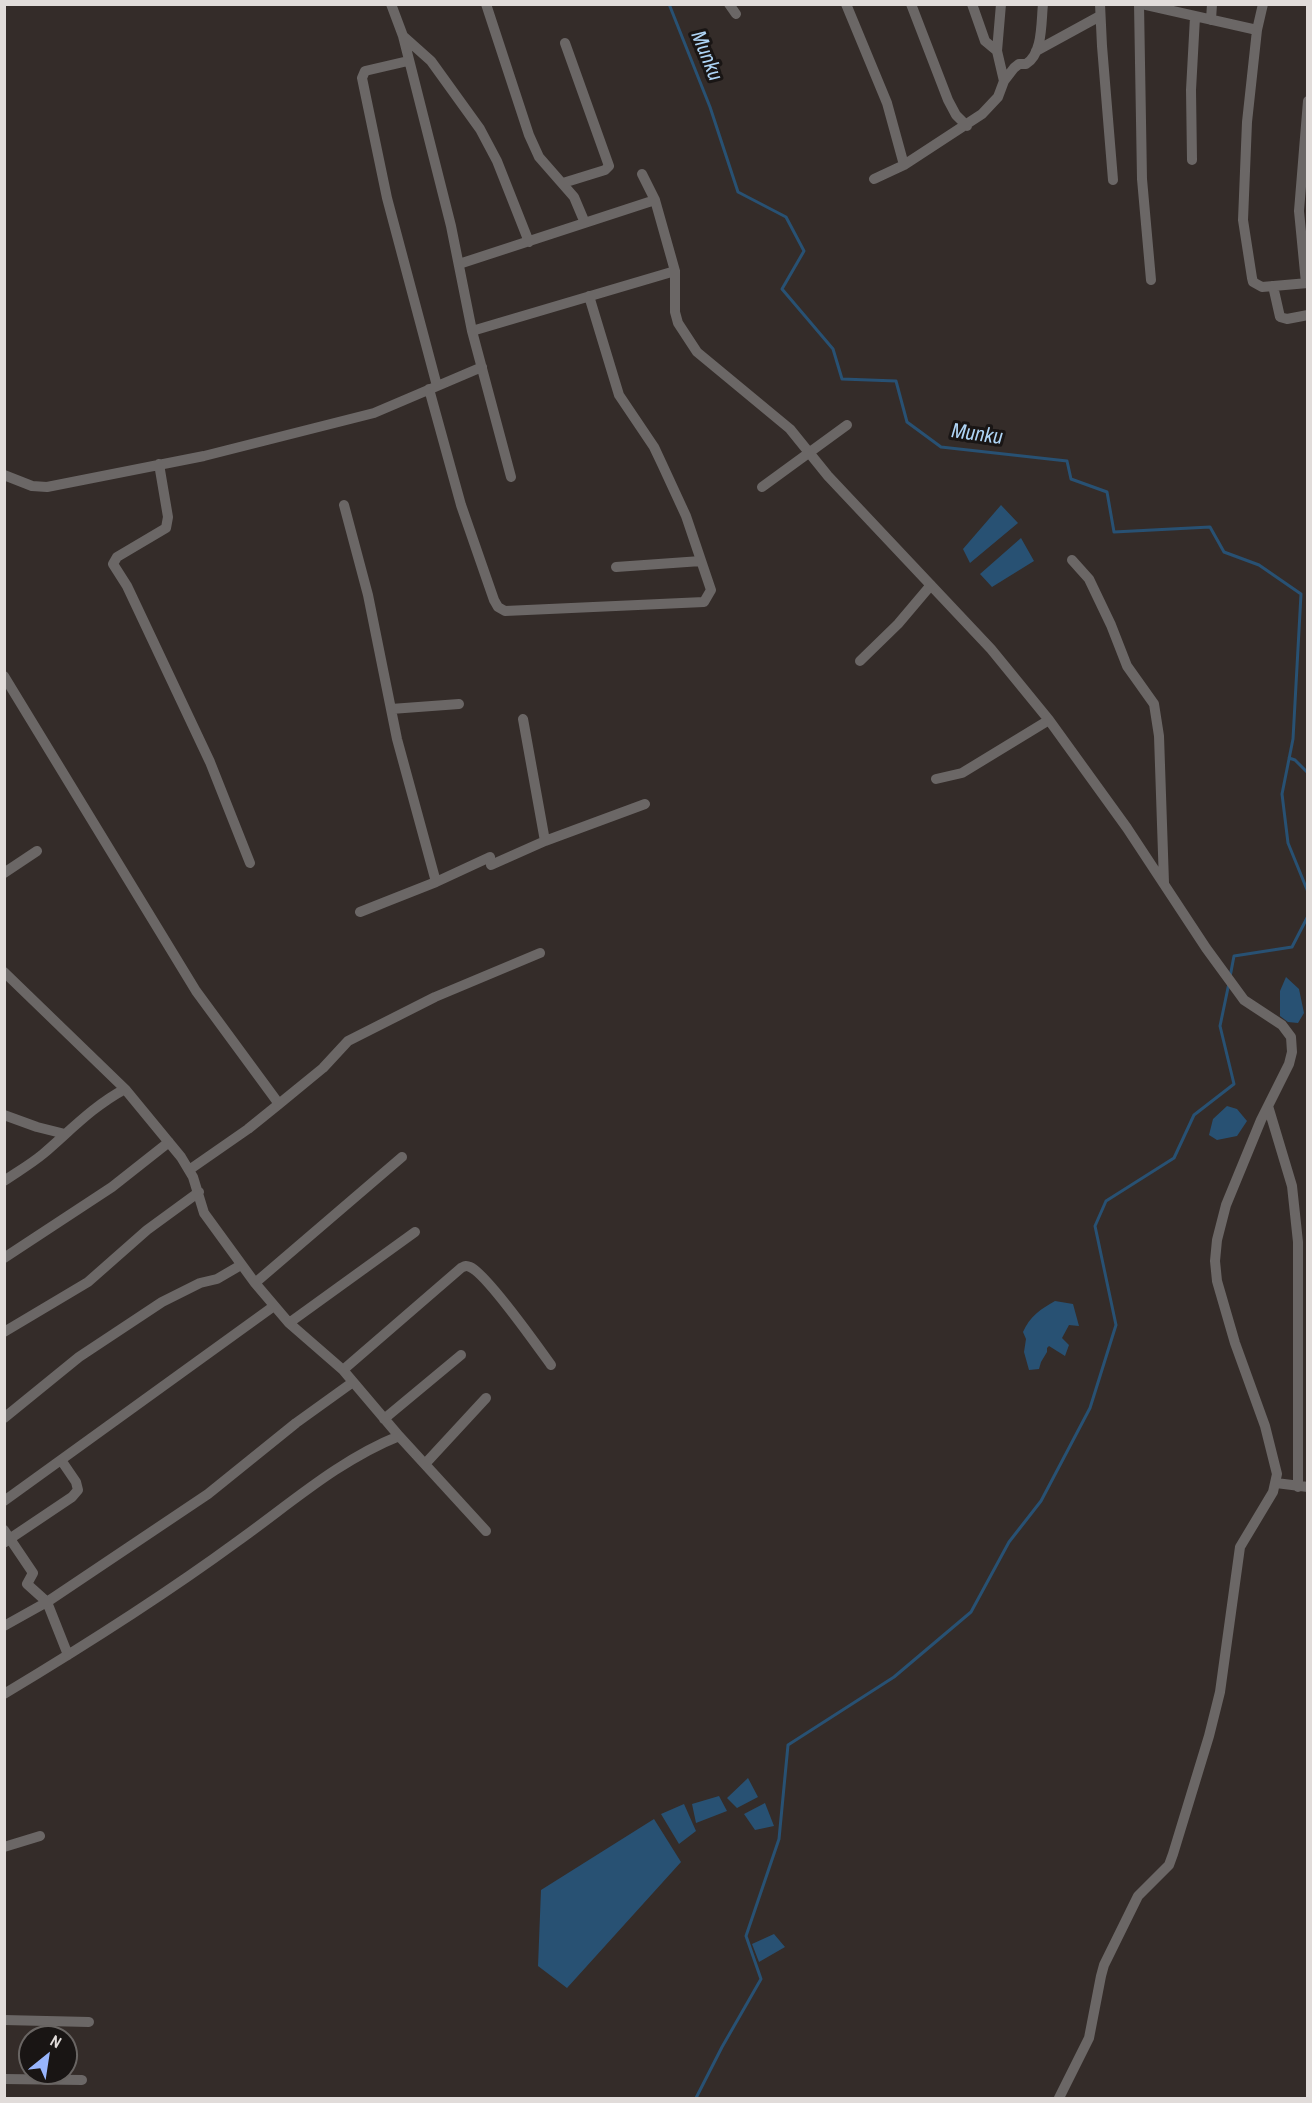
<!DOCTYPE html>
<style>
body{margin:0}
#map{position:relative;width:1312px;height:2103px;overflow:hidden;background:#342c29;font-family:"Archivo Narrow",sans-serif}
canvas{display:block}
.frame{position:absolute;inset:0;border:6px solid #e1dcda;pointer-events:none}
.north{position:absolute;left:18px;top:2025px;width:60px;height:60px;box-sizing:border-box;background:#191514;border:2px solid #696563;border-radius:50%;rotate:30deg;font-size:16px;font-weight:700;line-height:24px;text-align:center;color:#e1dcda}
.north::after{content:'';display:block;margin:auto;width:21px;height:27px;background:#98b5fd;clip-path:polygon(50% 0,100% 100%,50% 72%,0 100%)}
</style>
<div id="map">
<canvas width="1312" height="2103"></canvas>
<div class="frame"></div>
<div class="north">N</div>
</div>
<script>
const ctx = document.querySelector('canvas').getContext('2d');
ctx.lineJoin = 'round';
function paint(path, color) {
  ctx.fillStyle = color;
  ctx.fill(path, 'evenodd');
}
function strokePath(path, color, width, dash) {
  ctx.strokeStyle = color;
  ctx.lineWidth = width;
  ctx.lineCap = dash ? 'butt' : 'round';
  ctx.setLineDash(dash || []);
  ctx.stroke(path);
}
function write(font, color, halo, rows, align = 'center') {
  ctx.font = font + ' "Archivo Narrow",sans-serif';
  ctx.lineWidth = 6;
  ctx.setLineDash([]);
  ctx.textBaseline = 'middle';
  ctx.strokeStyle = halo;
  ctx.fillStyle = color;
  for (const [text, x, y, turn = 0] of rows) {
    ctx.save();
    ctx.translate(x, y);
    ctx.rotate((+turn || 0) * Math.PI / 180);
    ctx.textAlign = isNaN(turn) ? turn : align;
    if (halo) ctx.strokeText(text, 0, 0);
    ctx.fillText(text, 0, 0);
    ctx.restore();
  }
}
paint(new Path2D(`
 M1001,505L1018,523L970,563L963,549Z
 M1021,538L1034,561L992,587L980,574Z
 M1286,977L1299,989L1304,1013L1298,1023L1288,1022L1280,1016V991Z
 M1227,1106L1237,1109L1247,1121L1237,1136L1217,1140L1209,1135L1213,1119Z
 M1055,1301L1073,1304L1079,1326L1069,1325L1062,1338L1069,1345L1065,1356L1049,1346L1047,1348V1352L1041,1362L1039,1369L1029,1370L1024,1352L1026,1339L1023,1332C1030,1316 1041,1309 1055,1301Z
 M748,1778L758,1797L737,1808L727,1798Z
 M719,1796L727,1811L696,1823L692,1804Z
 M765,1803L774,1826L755,1830L744,1814Z
 M684,1804L696,1831L679,1844L661,1814Z
 M654,1819L681,1862L567,1988L538,1966L541,1890Z
 M774,1934L785,1947L759,1962L752,1944Z`), '#285173');
strokePath(new Path2D(`
 M669,4L710,107L738,192L786,217L804,251L782,289L833,349L842,379L896,381L907,422L941,447L1067,461L1071,479L1107,492L1114,532L1210,527L1224,552L1259,565L1301,594L1293,739L1282,794L1288,843L1308,892
 M1289,758L1295,760L1308,773
 M1230,977L1234,956L1292,947L1308,916
 M696,2098L722,2047L761,1979L746,1936L779,1839L788,1745L894,1677L971,1612L1009,1542L1041,1501L1090,1408L1116,1325L1095,1226L1106,1201L1174,1158L1194,1115L1234,1084L1220,1026L1229,983`), '#285173', 3);
strokePath(new Path2D(`
 M391,4L403,36L451,226L472,331L511,477
 M486,4L529,135L539,157L574,197L585,223
 M729,4L736,14
 M846,4L887,103L904,165
 M911,4L948,100L956,115L967,126
 M972,4L985,41L997,51
 M1001,4L997,51L1004,81
 M1100,4L1102,46L1113,180
 M1139,4L1142,179L1151,280
 M1142,4L1257,30
 M1263,4L1257,30L1247,122L1243,220L1252,278L1253,282L1262,287L1308,283
 M1211,20L1212,4
 M403,36L431,61L480,129L497,161L529,242
 M1036,51L1100,16
 M408,61L365,71L362,78L387,198L437,386
 M1192,160L1191,90L1195,17
 M642,174L655,200L675,271V312L678,323L697,352L790,429L828,476L991,649L1049,720L1127,828L1206,948L1244,1000L1282,1025L1291,1037L1292,1052L1289,1064L1261,1120L1226,1205L1217,1240L1215,1261L1217,1281L1235,1343L1265,1426L1277,1474L1273,1492L1240,1547L1220,1692L1209,1736L1173,1854L1169,1865L1138,1896L1104,1965L1101,1976L1089,2038L1059,2098
 M874,179L904,165L982,114L998,97L1004,81L1014,68L1019,64H1026C1043,54 1041,22 1043,4
 M563,183L605,170L609,166L565,43
 M459,264L655,200
 M1306,283L1299,211L1308,101
 M1273,286L1280,317L1287,319L1308,315
 M472,331L675,271
 M429,389L461,505L494,600L498,607L505,611L704,602L711,590L686,516L662,464L654,447L619,395L589,296
 M159,464L168,517L166,528L117,557L113,564L127,586L210,762L250,863
 M4,475L32,486L47,487L204,456L374,413L482,367
 M762,487L847,425
 M344,505L368,595L397,739L436,882
 M1072,560L1089,579L1111,625L1127,666L1154,704L1159,736L1164,883
 M616,567L701,561
 M860,661L898,624L931,585
 M4,676L196,991L279,1104
 M391,709L459,704
 M523,719L545,841
 M936,779L962,773L1049,720
 M491,865L545,841L645,804
 M4,873L37,851
 M360,912L436,882L490,857
 M4,972L125,1089L181,1157L193,1177L204,1213L255,1283L289,1323L343,1370L399,1436L486,1531
 M1268,1106L1292,1186L1298,1242V1487
 M4,1115L37,1127L65,1134
 M189,1170L248,1129L279,1104L323,1068L348,1041L435,997L540,953
 M4,1181C17,1172 31,1164 43,1154C70,1131 93,1106 125,1089
 M4,1258L112,1187L169,1142
 M255,1283L402,1157
 M289,1323L415,1232
 M4,1332L88,1282L147,1230L199,1192
 M343,1370L461,1268C465,1266 466,1265 470,1267C486,1273 538,1347 551,1365
 M4,1418L79,1357L162,1302L200,1283L217,1279L241,1265
 M384,1419L461,1355
 M425,1464L486,1398
 M1276,1483L1308,1487
 M4,1501L274,1306
 M4,1530L33,1573L27,1584L47,1602L68,1655
 M5,1542L72,1497L78,1490L76,1482L61,1460
 M4,1626L47,1602L208,1494L296,1423L353,1382
 M4,1694C84,1646 163,1596 238,1541C290,1504 339,1460 399,1436
 M4,1847L40,1836
 M4,2020L89,2022
 M4,2079L82,2080`), '#6b6766', 10);
write('italic 21px', '#aed4f5', '#191514', [
 ["Munku",706,56,68],
 ["Munku",977,435,8]
]);
</script>
